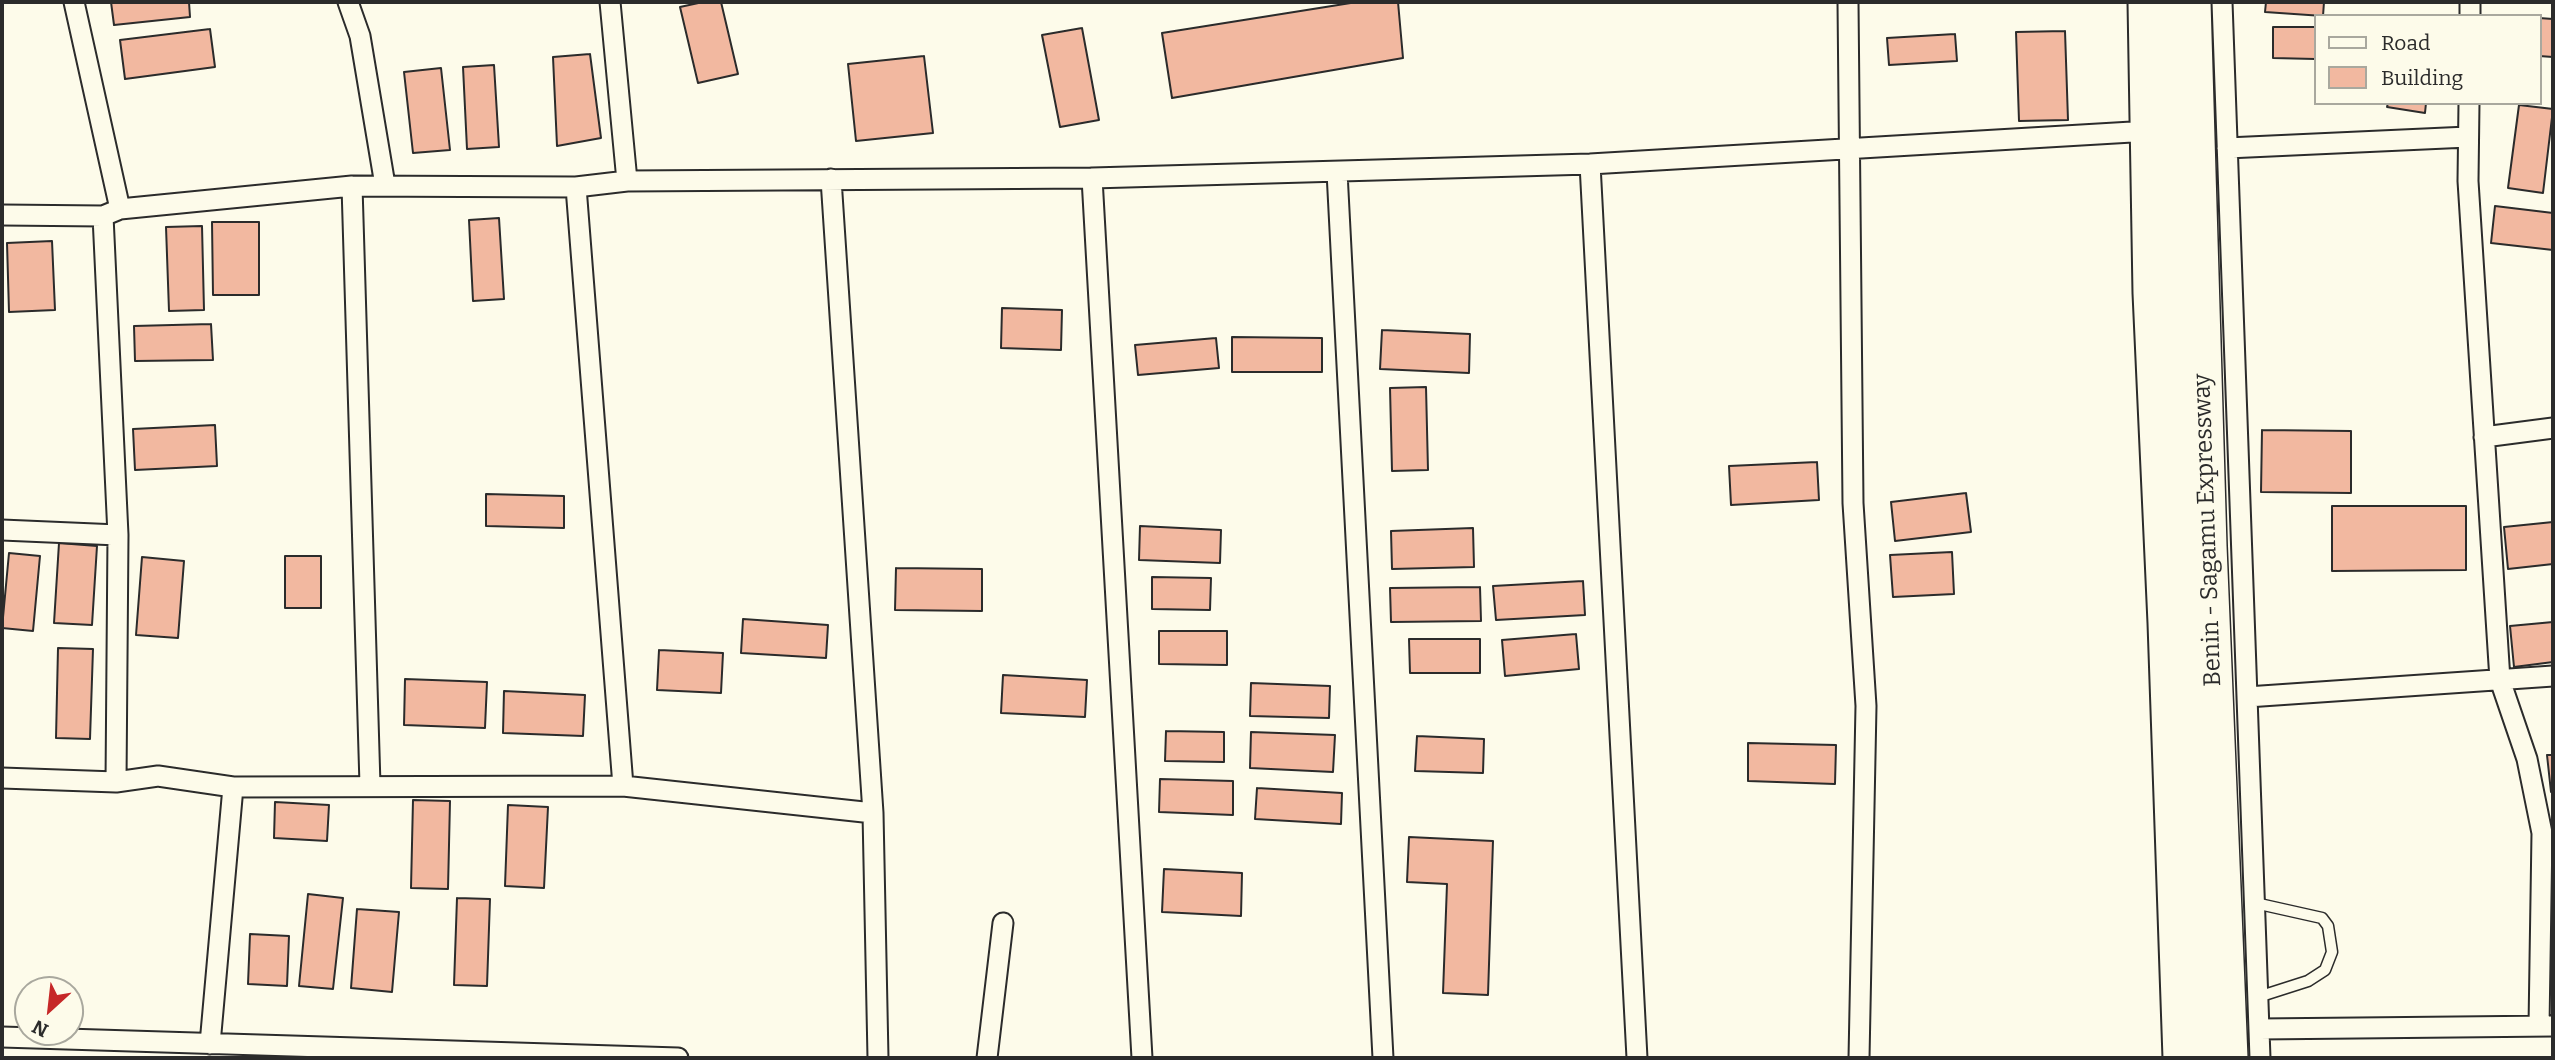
<!DOCTYPE html>
<html>
<head>
<meta charset="utf-8">
<style>
  body { margin:0 }
  #map { position:relative; width:2555px; height:1060px; overflow:hidden; background:#fdfbea; font-family:Bitter,serif }
  canvas { display:block }
  .frame { position:absolute; inset:0; border:4px solid #2b2b2b; pointer-events:none }
  .legend { position:absolute; left:2314px; top:14px; width:228px; height:91px; box-sizing:border-box; background:#fdfbea; border:2px solid #a9a89e; margin:0; padding:9px 12px; list-style:none; font-size:21px; color:#2b2b2b }
  .legend li { display:flex; align-items:center; gap:14px; height:35px }
  .legend b { width:35px; border:2px solid #a9a89e }
  .north { position:absolute; left:14px; top:976px; width:70px; height:70px; box-sizing:border-box; background:#fdfbea; border:2px solid #a9a89e; border-radius:50%; rotate:207deg; font-size:19px; font-weight:700; line-height:28px; text-align:center; color:#2b2b2b }
  .north::after { content:''; display:block; margin:auto; width:24px; height:32px; background:#c62828; clip-path:polygon(50% 0,100% 100%,50% 72%,0 100%) }
</style>
</head>
<body>
<div id="map">
<canvas width="2555" height="1060"></canvas>
<div class="frame"></div>
<ul class="legend">
<li><b style="height:9px;background:#fdfbea"></b>Road</li>
<li><b style="height:19px;background:#f2b8a0"></b>Building</li>
</ul>
<div class="north">N</div>
</div>
<script>
const ctx = document.querySelector('canvas').getContext('2d');
ctx.lineJoin = 'round';
function fill(path, color) {
  ctx.fillStyle = color;
  ctx.fill(path, 'evenodd');
}
function poly(rows) {
  const path = new Path2D();
  for (const r of rows) {
    path.moveTo(r[0], r[1]);
    for (let i = 2; i < r.length; i += 2) path.lineTo(r[i], r[i + 1]);
  }
  return path;
}
function trace(path, color, width, dash) {
  ctx.strokeStyle = color;
  ctx.lineWidth = width;
  ctx.lineCap = dash ? 'butt' : 'round';
  ctx.setLineDash(dash || []);
  ctx.stroke(path);
}
function drawText(font, color, halo, rows, align = 'center') {
  ctx.font = font + ' Bitter,serif';
  ctx.lineWidth = 5;
  ctx.setLineDash([]);
  ctx.textBaseline = 'middle';
  ctx.strokeStyle = halo;
  ctx.fillStyle = color;
  for (const [text, x, y, turn = 0] of rows) {
    ctx.save();
    ctx.translate(x, y);
    ctx.rotate((+turn || 0) * Math.PI / 180);
    ctx.textAlign = isNaN(turn) ? turn : align;
    if (halo) ctx.strokeText(text, 0, 0);
    ctx.fillText(text, 0, 0);
    ctx.restore();
  }
}
const building = poly([
  [111,2,189,2,190,17,114,25,111,2],
  [703,2,721,2,738,74,698,83,680,7,703,2],
  [1357,2,1398,2,1403,58,1172,98,1162,33,1357,2],
  [2266,2,2324,2,2323,16,2265,12,2266,2],
  [2539,18,2553,19,2553,57,2539,56,2539,18],
  [2273,27,2315,27,2315,59,2273,58,2273,27],
  [1082,28,1099,120,1060,127,1042,35,1082,28],
  [210,29,215,67,125,79,120,40,210,29],
  [2065,31,2068,120,2019,121,2016,32,2065,31],
  [1955,34,1957,61,1889,65,1887,38,1955,34],
  [590,54,601,138,557,146,553,57,590,54],
  [924,56,933,133,856,141,848,64,924,56],
  [494,65,499,147,467,149,463,67,494,65],
  [441,68,450,150,413,153,404,72,441,68],
  [2388,103,2426,103,2425,113,2387,107,2388,103],
  [2519,105,2553,109,2543,193,2508,188,2519,105],
  [2495,206,2553,213,2553,250,2491,243,2495,206],
  [499,218,504,299,473,301,469,220,499,218],
  [212,222,259,222,259,295,213,295,212,222],
  [202,226,204,310,169,311,166,227,202,226],
  [52,241,55,310,9,312,7,243,52,241],
  [1002,308,1062,310,1061,350,1001,348,1002,308],
  [211,324,213,360,135,361,134,326,211,324],
  [1382,330,1470,334,1469,373,1380,369,1382,330],
  [1232,337,1322,338,1322,372,1232,372,1232,337],
  [1216,338,1219,368,1138,375,1135,345,1216,338],
  [1426,387,1428,470,1392,471,1390,388,1426,387],
  [215,425,217,466,135,470,133,429,215,425],
  [2262,430,2351,431,2351,493,2261,492,2262,430],
  [1817,462,1819,500,1731,505,1729,466,1817,462],
  [1966,493,1971,532,1895,541,1891,502,1966,493],
  [486,494,564,496,564,528,486,526,486,494],
  [2332,506,2466,506,2466,570,2332,571,2332,506],
  [2553,522,2553,564,2508,569,2504,527,2553,522],
  [1140,526,1221,530,1220,563,1139,560,1140,526],
  [1473,528,1474,567,1392,569,1391,531,1473,528],
  [59,543,97,546,92,625,54,623,59,543],
  [1952,552,1954,594,1893,597,1890,555,1952,552],
  [9,553,40,556,33,631,2,628,9,553],
  [285,556,321,556,321,608,285,608,285,556],
  [142,557,184,561,178,638,136,635,142,557],
  [896,568,982,569,982,611,895,610,896,568],
  [1152,577,1211,578,1210,610,1152,609,1152,577],
  [1583,581,1585,615,1496,620,1493,586,1583,581],
  [1480,587,1481,621,1391,622,1390,588,1480,587],
  [743,619,828,625,826,658,741,653,743,619],
  [2553,622,2553,662,2514,667,2510,626,2553,622],
  [1159,631,1227,631,1227,665,1159,664,1159,631],
  [1576,634,1579,669,1505,676,1502,640,1576,634],
  [1409,639,1480,639,1480,673,1410,673,1409,639],
  [58,648,93,649,90,739,56,738,58,648],
  [659,650,723,653,721,693,657,690,659,650],
  [1003,675,1087,680,1085,717,1001,713,1003,675],
  [405,679,487,682,485,728,404,725,405,679],
  [1251,683,1330,686,1329,718,1250,716,1251,683],
  [504,691,585,695,583,736,503,733,504,691],
  [1166,731,1224,732,1224,762,1165,761,1166,731],
  [1251,732,1335,735,1333,772,1250,768,1251,732],
  [1417,736,1484,739,1483,773,1415,771,1417,736],
  [1748,743,1836,745,1835,784,1748,781,1748,743],
  [2547,755,2553,755,2553,792,2551,792,2547,755],
  [1160,779,1233,781,1233,815,1159,812,1160,779],
  [1257,788,1342,793,1341,824,1255,819,1257,788],
  [413,800,450,801,448,889,411,888,413,800],
  [275,802,329,805,327,841,274,838,275,802],
  [508,805,548,807,544,888,505,886,508,805],
  [1409,837,1493,841,1488,995,1443,993,1447,884,1407,882,1409,837],
  [1164,869,1242,873,1241,916,1162,912,1164,869],
  [308,894,343,898,333,989,299,986,308,894],
  [457,898,490,899,487,986,454,985,457,898],
  [357,909,399,912,392,992,351,988,357,909],
  [250,934,289,936,287,986,248,984,250,934]
]);
const lane = poly([
  [2255,903,2322,918,2328,926,2332,952,2325,970,2308,981,2258,997]
]);
const street = poly([
  [74,2,120,209],
  [348,2,360,36,385,185],
  [610,2,627,181],
  [1848,2,1853,503,1866,706,1859,1058],
  [2138,2,2143,293,2158,623,2173,1058],
  [2222,2,2260,1058],
  [2470,16,2470,2],
  [2469,103,2468,181,2500,680,2527,759,2542,833,2539,1026],
  [2227,148,2468,137],
  [1590,164,1637,1058],
  [1337,172,1383,1058],
  [1092,178,1142,1058],
  [831,179,873,813,878,1058],
  [352,186,370,785],
  [576,187,623,786],
  [2,215,103,216,120,209,352,186,576,187,627,181,1092,178,1590,164,2166,130],
  [103,216,118,535,116,782],
  [2484,437,2553,428],
  [2,530,118,535],
  [2247,697,2553,676],
  [2,778,116,782,158,776,233,787,623,786,873,813],
  [2259,1029,2553,1026],
  [2,1037,678,1058],
  [210,1044,233,787],
  [987,1058,1003,923]
]);
const highway = poly([
  [2164,2,2169,330,2197,1058],
  [2192,2,2208,546,2229,1058]
]);
const streetNames = [
  ["Benin - Sagamu Expressway",2208,530,-92]
];
fill(building, '#f2b8a0');
trace(building, '#2b2b2b', 2);
trace(lane, '#2b2b2b', 13);
trace(street, '#2b2b2b', 23);
trace(highway, '#2b2b2b', 40);
trace(lane, '#fdfbea', 10);
trace(street, '#fdfbea', 19);
trace(highway, '#fdfbea', 37);
drawText('24px', '#2b2b2b', '#fdfbea', streetNames);
</script>
</body>
</html>
